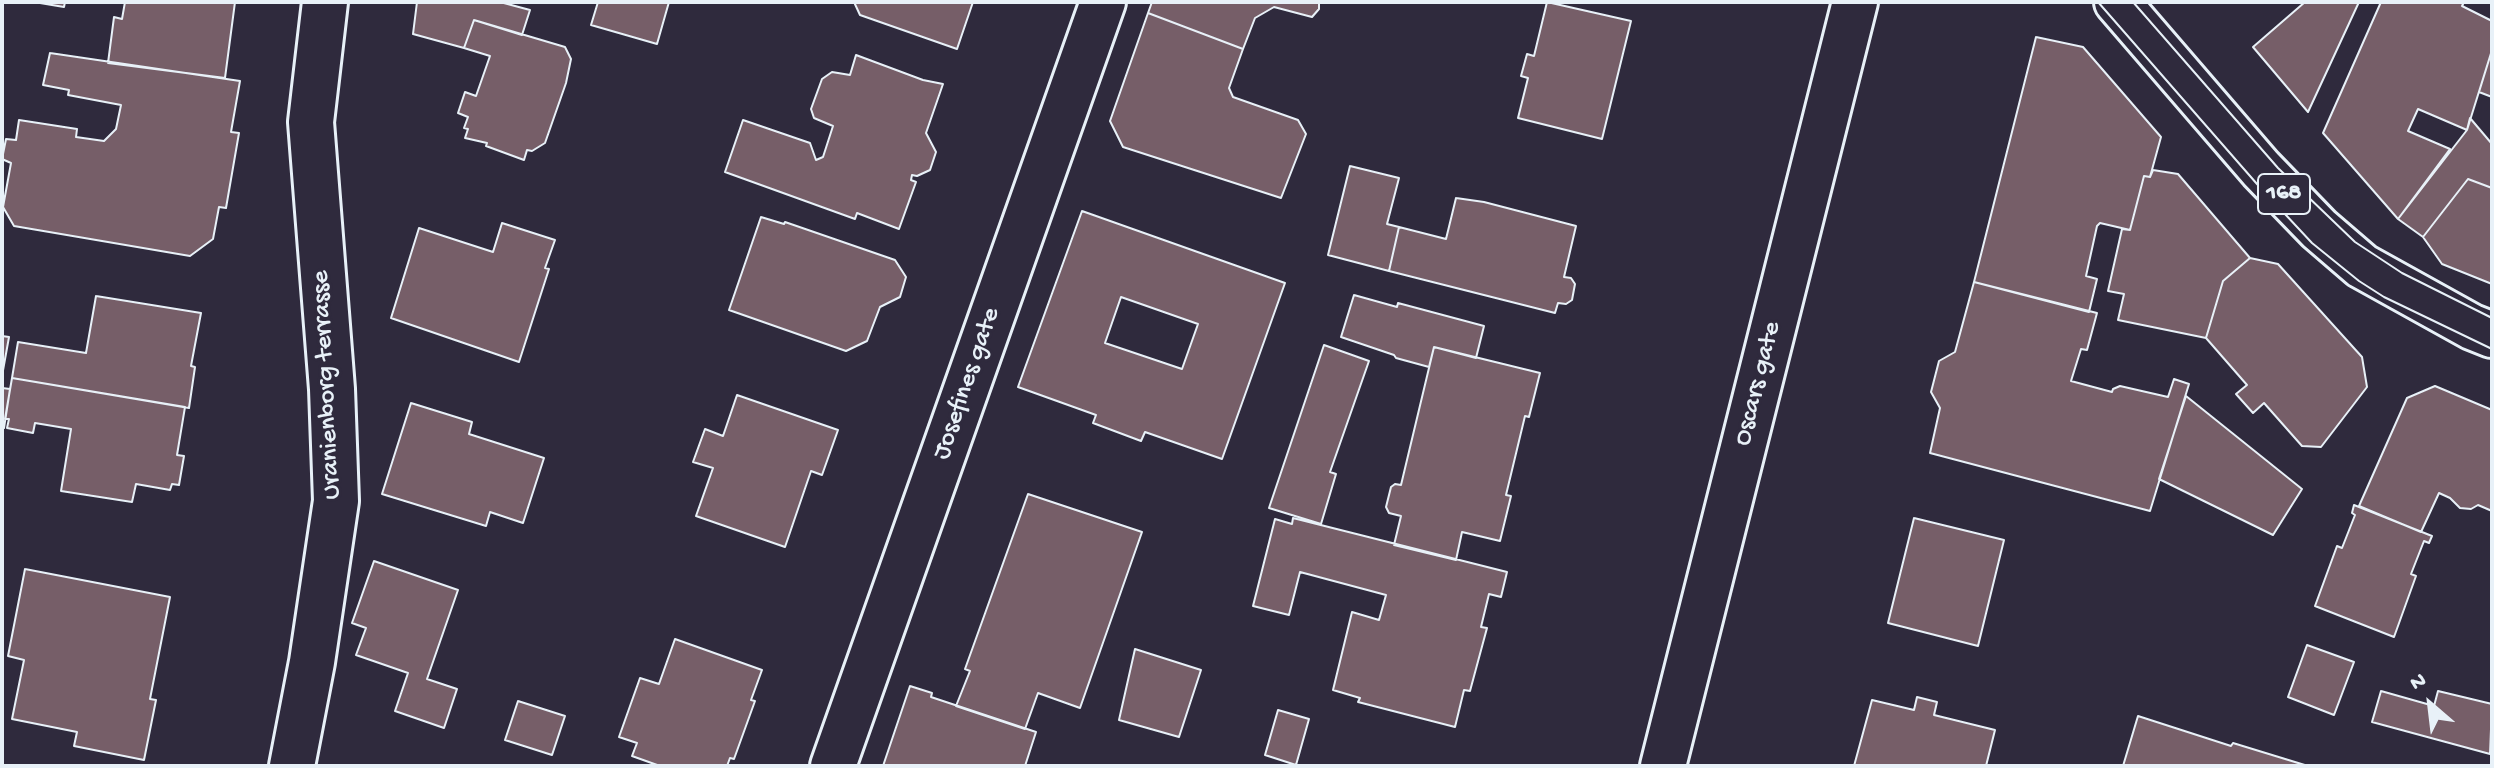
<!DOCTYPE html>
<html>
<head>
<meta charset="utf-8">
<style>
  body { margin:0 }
  #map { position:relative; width:2494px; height:768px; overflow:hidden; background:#2f2a3d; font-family:"Gochi Hand",sans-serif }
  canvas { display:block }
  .frame { position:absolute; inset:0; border:4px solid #e8f1f8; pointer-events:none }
  .north { position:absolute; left:2390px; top:664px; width:80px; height:80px; -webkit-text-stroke:6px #2f2a3d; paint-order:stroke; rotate:332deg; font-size:22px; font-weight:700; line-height:32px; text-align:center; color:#e8f1f8 }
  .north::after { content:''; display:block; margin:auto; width:28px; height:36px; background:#e8f1f8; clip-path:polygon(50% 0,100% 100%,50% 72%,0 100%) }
</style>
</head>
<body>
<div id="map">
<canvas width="2494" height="768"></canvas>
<div class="frame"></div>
<div class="north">N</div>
</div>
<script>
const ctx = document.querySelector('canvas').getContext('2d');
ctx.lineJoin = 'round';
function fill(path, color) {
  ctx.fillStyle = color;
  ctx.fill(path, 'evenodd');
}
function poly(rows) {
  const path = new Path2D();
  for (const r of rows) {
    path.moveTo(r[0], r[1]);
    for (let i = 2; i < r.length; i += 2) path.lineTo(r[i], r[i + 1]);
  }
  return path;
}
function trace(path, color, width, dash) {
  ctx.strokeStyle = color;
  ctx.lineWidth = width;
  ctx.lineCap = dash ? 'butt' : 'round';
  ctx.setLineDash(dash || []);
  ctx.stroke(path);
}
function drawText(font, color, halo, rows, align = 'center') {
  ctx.font = font + ' "Gochi Hand",sans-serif';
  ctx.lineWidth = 6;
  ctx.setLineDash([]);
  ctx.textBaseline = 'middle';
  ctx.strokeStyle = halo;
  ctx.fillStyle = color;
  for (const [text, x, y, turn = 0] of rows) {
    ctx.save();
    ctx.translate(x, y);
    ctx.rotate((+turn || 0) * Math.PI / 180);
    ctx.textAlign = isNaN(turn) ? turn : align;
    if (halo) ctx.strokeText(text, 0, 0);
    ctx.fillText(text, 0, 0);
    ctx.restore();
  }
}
const building = poly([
  [34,2,65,2,64,7,34,2],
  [125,2,235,2,225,78,108,63,114,17,122,19,125,2],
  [417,2,500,2,530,10,522,35,474,20,464,48,413,34,417,2],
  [598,2,669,2,657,44,591,25,598,2],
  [854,2,973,2,957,49,860,15,854,2],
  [1152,2,1319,2,1319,9,1312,17,1274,7,1255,18,1243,49,1148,13,1152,2],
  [1547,2,1631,21,1602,139,1518,118,1528,78,1521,76,1527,54,1534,56,1547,2],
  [2305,2,2359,2,2308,112,2253,47,2305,2],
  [2381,2,2464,2,2462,6,2492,21,2492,50,2467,130,2418,109,2408,131,2450,149,2398,219,2323,133,2381,2],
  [1148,13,1243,49,1229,88,1233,97,1298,120,1306,134,1281,198,1123,147,1110,121,1148,13],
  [474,20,565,47,571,59,566,83,545,143,532,151,527,150,524,160,486,146,487,143,465,138,468,129,464,128,468,117,458,113,465,92,476,96,490,56,464,48,474,20],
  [2036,37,2083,47,2161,137,2150,177,2144,176,2130,230,2100,223,2097,226,2086,276,2097,279,2089,312,1974,282,2036,37],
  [2492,50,2492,97,2479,92,2492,50],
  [50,53,240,81,231,132,239,133,226,208,219,207,213,239,190,256,14,226,3,207,11,163,2,159,6,139,16,140,19,120,77,129,76,137,104,141,116,129,121,105,68,95,69,90,43,85,50,53],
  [856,55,923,80,943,84,926,133,936,152,930,170,917,176,912,175,911,180,916,182,899,229,857,213,855,219,725,172,743,120,810,143,816,160,823,157,833,126,814,118,811,109,822,79,832,72,850,75,856,55],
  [2470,118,2492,144,2492,188,2468,179,2423,237,2398,219,2467,130,2470,118],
  [1350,166,1399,178,1387,224,1399,227,1389,271,1328,255,1350,166],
  [2153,170,2178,174,2250,258,2223,281,2206,338,2118,320,2124,294,2108,291,2122,229,2130,230,2144,176,2150,177,2153,170],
  [2468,179,2492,188,2492,284,2442,264,2423,237,2468,179],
  [1456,198,1484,202,1576,226,1564,277,1571,278,1575,284,1572,300,1566,304,1558,303,1555,313,1389,271,1399,227,1446,239,1456,198],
  [1082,211,1285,283,1222,459,1145,432,1141,441,1093,423,1096,415,1018,387,1082,211],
  [1121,297,1198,324,1182,369,1105,343,1121,297],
  [761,217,784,224,785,222,895,260,906,277,900,297,880,307,867,341,846,351,729,310,761,217],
  [502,223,555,240,545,268,549,269,519,362,391,318,419,228,493,252,502,223],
  [2250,258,2278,264,2362,357,2367,387,2321,447,2302,446,2264,403,2253,413,2236,394,2247,385,2206,338,2223,281,2250,258],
  [1974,282,2097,313,2087,350,2081,349,2071,381,2112,392,2113,389,2120,386,2168,397,2174,379,2189,384,2150,511,1930,453,1940,408,1931,392,1939,361,1955,352,1974,282],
  [1354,295,1397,307,1398,303,1484,326,1476,358,1434,347,1429,367,1396,358,1394,355,1341,337,1354,295],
  [96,296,201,313,191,366,195,367,189,408,12,378,18,342,86,353,96,296],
  [2,336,9,337,2,376,2,336],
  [1324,345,1369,361,1330,472,1336,474,1321,524,1269,508,1324,345],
  [1434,347,1540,373,1529,417,1525,416,1506,495,1511,496,1500,541,1462,532,1456,560,1394,545,1401,516,1389,513,1386,507,1391,487,1395,484,1401,485,1434,347],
  [12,378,185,407,177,455,184,456,179,485,172,484,170,490,136,484,132,502,61,491,71,429,35,423,33,433,7,428,9,419,5,419,12,378],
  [2435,386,2492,410,2492,511,2478,505,2471,509,2460,508,2450,498,2439,493,2421,532,2359,506,2407,398,2435,386],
  [2,388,10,389,4,428,2,428,2,388],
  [737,395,838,430,822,475,811,471,785,547,696,516,713,468,693,462,705,429,723,436,737,395],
  [2186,396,2302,489,2273,535,2159,479,2186,396],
  [411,403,472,422,469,434,544,458,523,523,490,512,486,526,382,494,411,403],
  [1028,494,1142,532,1080,708,1038,693,1025,729,956,706,970,671,965,669,1028,494],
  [2354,505,2432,536,2429,543,2424,541,2411,574,2416,576,2394,637,2315,606,2337,546,2342,548,2355,515,2352,513,2354,505],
  [1293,518,1507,572,1501,597,1489,594,1481,627,1487,628,1470,691,1464,690,1455,727,1358,702,1360,698,1333,690,1352,612,1379,620,1386,595,1300,572,1289,615,1253,606,1275,519,1292,524,1293,518],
  [1914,518,2004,540,1978,646,1888,623,1914,518],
  [374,561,458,590,427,679,457,689,444,728,395,711,408,673,356,655,366,628,352,623,374,561],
  [25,569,170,597,150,699,156,700,144,760,74,746,77,732,12,719,24,660,8,656,25,569],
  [675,639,762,670,751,700,755,701,734,759,730,758,727,766,660,766,632,756,637,743,619,737,640,678,659,684,675,639],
  [2307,645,2354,662,2334,715,2288,697,2307,645],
  [1135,649,1201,670,1179,737,1119,720,1135,649],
  [910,686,932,693,931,697,1036,732,1025,766,883,766,910,686],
  [2381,691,2434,706,2438,691,2492,704,2490,754,2372,722,2381,691],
  [1917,697,1937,702,1934,715,1995,730,1986,766,1854,766,1872,700,1914,710,1917,697],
  [518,701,565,716,552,755,505,740,518,701],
  [1278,710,1309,719,1296,765,1265,755,1278,710],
  [2138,716,2231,746,2233,743,2308,766,2123,766,2138,716]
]);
const street = poly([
  [292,766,312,662,336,501,332,389,311,122,325,2],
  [1663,766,1855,2]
]);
const secondary = poly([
  [833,766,1103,2]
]);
const primary = poly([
  [2117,2,2261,169,2319,229,2362,266,2472,327,2492,335]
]);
const tram = poly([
  [2098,2,2257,184,2312,243,2359,281,2384,297,2492,349],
  [2133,2,2278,168,2355,242,2402,273,2492,318]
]);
const shields = [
  [2284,194,52]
];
const shieldNames = [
  ["168",2284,194]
];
const streetNames = [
  ["Josefines gate",968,384,-71],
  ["Oscars gate",1759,384,-76],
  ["Uranienborg terrasse",328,385,-93]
];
fill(building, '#765e68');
trace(building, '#e8f1f8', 2);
trace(street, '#e8f1f8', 50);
trace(secondary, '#e8f1f8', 50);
trace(primary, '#e8f1f8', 50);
trace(street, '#2f2a3d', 44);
trace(secondary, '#2f2a3d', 44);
trace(primary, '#2f2a3d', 44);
trace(tram, '#e8f1f8', 2);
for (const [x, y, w] of shields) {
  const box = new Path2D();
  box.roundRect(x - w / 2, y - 20, w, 40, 6);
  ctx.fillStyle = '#2f2a3d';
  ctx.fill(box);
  trace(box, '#e8f1f8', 2);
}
drawText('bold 24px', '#e8f1f8', null, shieldNames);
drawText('26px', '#e8f1f8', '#2f2a3d', streetNames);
</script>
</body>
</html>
